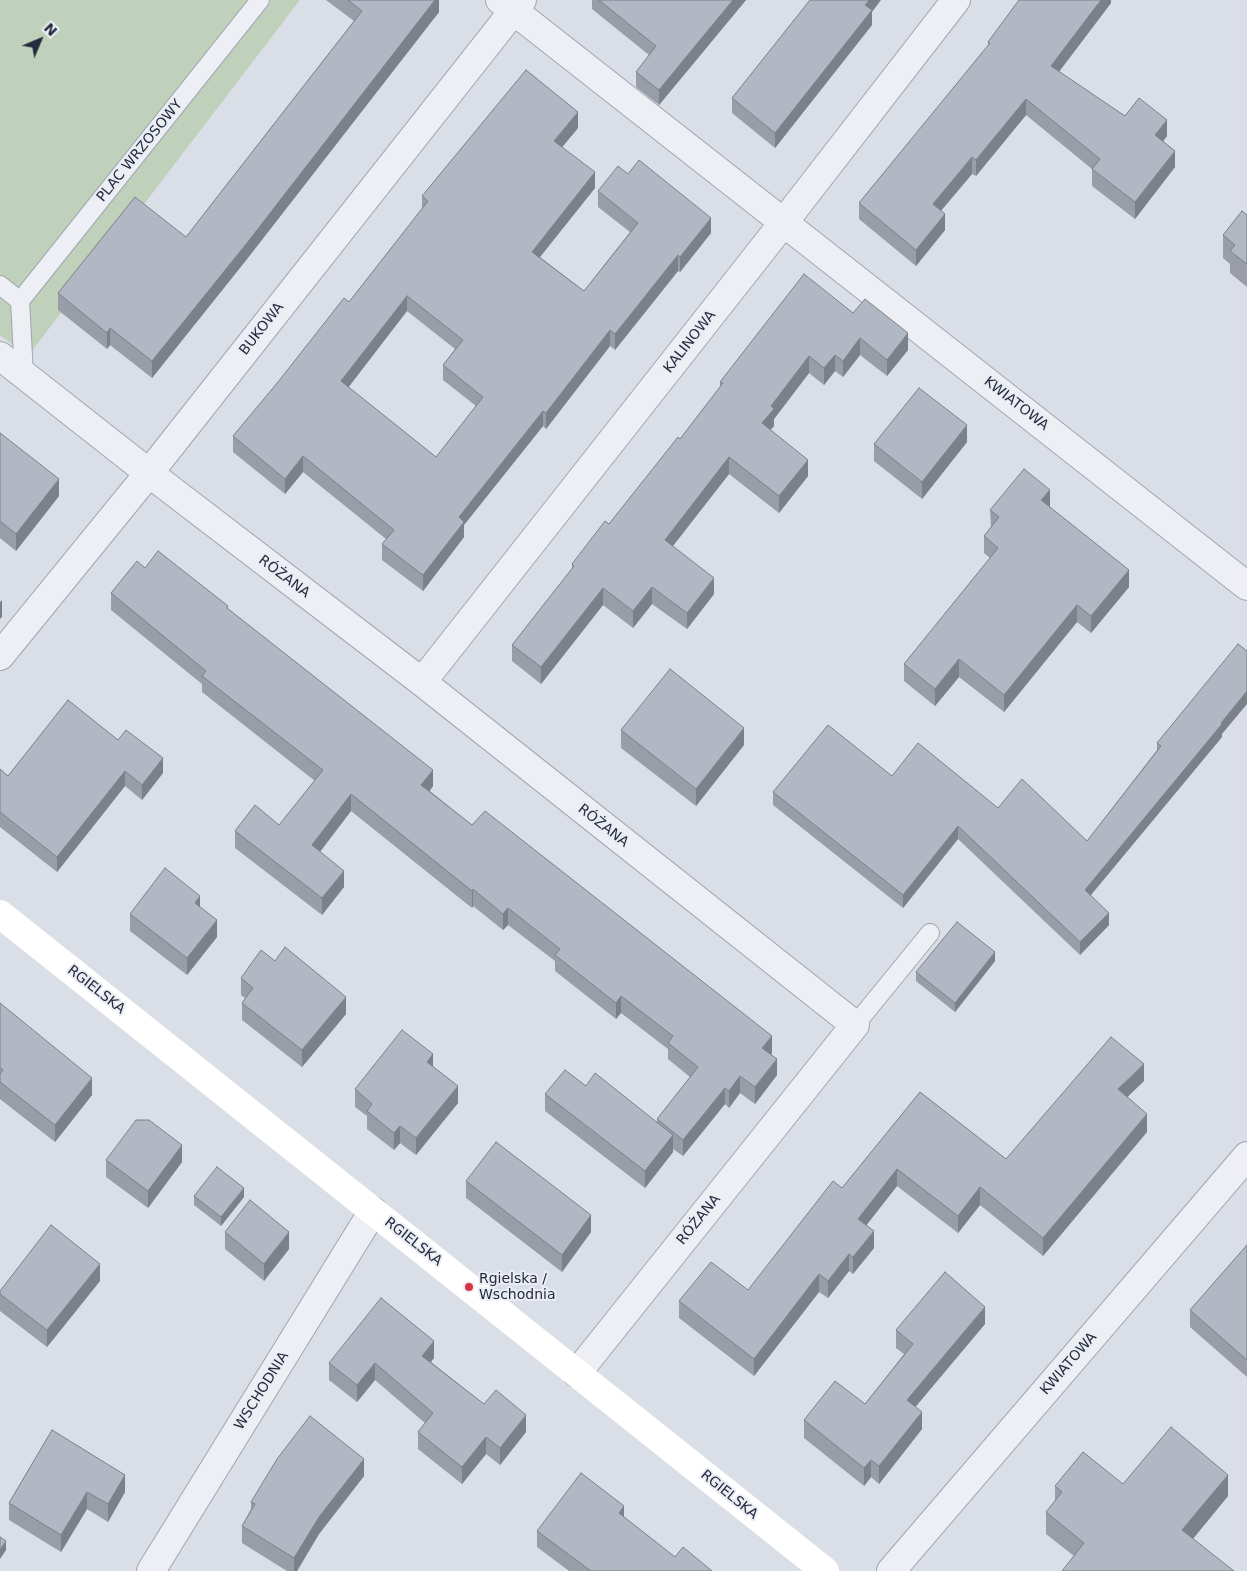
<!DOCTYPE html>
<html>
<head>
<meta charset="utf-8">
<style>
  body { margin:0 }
  #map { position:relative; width:1247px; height:1571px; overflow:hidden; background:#dadee6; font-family:"DejaVu Sans",sans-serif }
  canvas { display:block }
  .north { position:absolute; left:15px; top:15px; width:50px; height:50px; -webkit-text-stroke:4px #eaedf4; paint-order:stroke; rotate:45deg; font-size:14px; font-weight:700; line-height:20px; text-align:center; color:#242b3d }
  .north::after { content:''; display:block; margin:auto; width:18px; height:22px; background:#242b3d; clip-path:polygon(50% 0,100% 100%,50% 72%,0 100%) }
</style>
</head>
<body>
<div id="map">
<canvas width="1247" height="1571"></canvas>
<div class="north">N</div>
</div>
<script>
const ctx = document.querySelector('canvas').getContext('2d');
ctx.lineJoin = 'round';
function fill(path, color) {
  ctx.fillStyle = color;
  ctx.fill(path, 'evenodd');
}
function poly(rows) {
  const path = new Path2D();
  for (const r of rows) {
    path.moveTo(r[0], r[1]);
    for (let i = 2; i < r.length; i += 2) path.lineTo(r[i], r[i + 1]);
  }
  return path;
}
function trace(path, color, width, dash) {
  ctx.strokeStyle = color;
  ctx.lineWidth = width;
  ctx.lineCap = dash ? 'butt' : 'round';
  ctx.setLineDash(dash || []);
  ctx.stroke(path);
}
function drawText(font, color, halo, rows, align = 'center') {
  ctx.font = font + ' "DejaVu Sans",sans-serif';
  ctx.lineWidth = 4;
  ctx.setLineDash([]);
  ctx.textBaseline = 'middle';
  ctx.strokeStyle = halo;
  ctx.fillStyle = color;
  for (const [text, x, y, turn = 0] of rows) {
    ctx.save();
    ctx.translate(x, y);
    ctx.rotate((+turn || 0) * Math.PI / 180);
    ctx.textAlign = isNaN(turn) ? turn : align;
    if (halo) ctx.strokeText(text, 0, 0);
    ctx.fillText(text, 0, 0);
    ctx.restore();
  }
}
const green = poly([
  [0,0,300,0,28,356,0,335]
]);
const lane = poly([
  [0,285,20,301],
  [24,374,20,301,260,0],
  [855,1025,930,933]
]);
const street = poly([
  [500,0,1247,586],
  [0,356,149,473,422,682,855,1025,577,1373],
  [0,656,149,473,522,0],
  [422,682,784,222,956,0],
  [151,1571,373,1211],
  [891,1571,1247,1156]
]);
const secondary = poly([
  [0,914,825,1571]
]);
const wall = poly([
  [326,0,439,0,439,12,247,259,152,378,110,345,107,349,58,310,58,293,186,237,354,21],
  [592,0,746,0,659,105,636,87,636,72,649,55,592,9],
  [1111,0,1111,3,1059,72,1125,116,1167,136,1163,141,1175,167,1135,219,1092,186,1092,169,1026,115,976,176,972,174,941,211,945,230,916,266,859,219,859,203,988,46,988,42],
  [872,12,872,25,775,148,732,113,732,98],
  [578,128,562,147,595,188,540,257,584,291,630,232,598,207,598,191,628,174,711,233,680,272,678,271,615,350,610,346,546,429,543,426,464,525,464,537,423,591,382,560,382,544,386,539,303,472,285,494,233,452,233,436,349,302,422,209,422,196],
  [407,311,455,349,443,365,443,380,476,406,436,457,348,387],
  [1247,215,1247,287,1230,273,1230,264,1223,258,1223,235],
  [853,313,908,350,887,376,860,355,843,377,835,371,824,385,809,373,774,419,774,426,770,430,808,476,779,513,729,474,673,546,714,594,687,629,652,604,633,628,603,605,541,684,512,661,512,645,572,569,572,564,609,524,680,439,720,387,720,382],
  [0,433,59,496,16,551,0,538],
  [967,442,922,499,874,461,874,444],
  [1050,507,1129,587,1091,633,1077,622,1004,712,959,677,935,706,904,681,904,664,990,558,984,553,984,536,991,527,990,510],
  [145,568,228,609,433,786,430,791,472,825,772,1053,771,1055,777,1075,755,1104,740,1093,729,1108,725,1104,683,1156,673,1149,673,1152,645,1188,545,1111,545,1094,586,1086,657,1122,657,1119,690,1077,668,1059,668,1049,621,1013,616,1019,555,971,555,961,508,925,503,930,473,906,472,908,351,811,320,852,344,887,322,915,235,848,235,831,279,825,315,781,202,692,202,684,111,610,111,593],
  [621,730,744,745,696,806,621,748],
  [1222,734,1222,737,1091,895,1109,925,1080,955,958,839,903,908,773,805,773,792,892,776,998,808,1087,841,1157,750,1157,743],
  [118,740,163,773,142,800,125,786,57,872,0,827,0,769,8,776],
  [130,914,217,937,187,975,130,931],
  [275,961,346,1014,302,1067,242,1020,242,1003,245,998,241,995,241,978],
  [995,961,955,1012,916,981,916,972],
  [0,1003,92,1095,55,1142,0,1099],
  [433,1066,458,1103,416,1155,400,1143,394,1150,367,1129,367,1116,355,1107,355,1089],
  [1144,1081,1127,1097,1147,1132,1043,1256,980,1205,958,1233,897,1186,866,1225,874,1248,853,1274,849,1271,828,1298,819,1292,754,1376,679,1318,679,1301,748,1290,842,1188,920,1092,1006,1159],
  [106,1160,182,1162,148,1208,106,1177],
  [466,1181,591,1232,562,1272,466,1198],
  [194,1196,244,1197,221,1226,194,1205],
  [225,1232,289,1249,264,1281,225,1249],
  [1247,1245,1247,1377,1190,1327,1190,1310],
  [100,1281,47,1347,0,1311,0,1291],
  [985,1324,915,1407,922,1429,879,1484,871,1477,864,1486,804,1438,804,1420,865,1404,904,1354,896,1348,896,1330],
  [434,1358,431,1362,484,1404,526,1432,500,1465,486,1454,462,1484,418,1449,418,1432,425,1423,375,1380,357,1402,329,1380,329,1363],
  [52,1430,125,1492,108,1522,87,1509,61,1552,9,1520,9,1503],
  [364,1476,319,1534,297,1571,287,1571,242,1543,242,1526,251,1509,251,1502],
  [1123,1484,1228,1496,1193,1539,1074,1556,1046,1534,1046,1512,1055,1501,1055,1486],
  [624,1517,675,1557,712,1571,569,1571,537,1547,537,1531]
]);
const shadedWall = poly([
  [435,0,439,0,439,12,247,259,152,378,152,361],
  [733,0,746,0,659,105,659,90],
  [869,0,881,0,872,12,872,25,775,148,775,133],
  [1101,0,1111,0,1111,3,1051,82,1051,66],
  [1026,99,1026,115,976,176,976,160],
  [578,112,578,128,554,157,554,141],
  [1167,120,1167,136,1155,152,1155,135],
  [1175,151,1175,167,1135,219,1135,202],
  [972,157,972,174,933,220,933,204],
  [595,172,595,188,532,267,532,252],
  [945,214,945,230,916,266,916,250],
  [711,218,711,233,680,272,680,257],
  [678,255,678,271,615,350,615,334],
  [407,296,407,311,341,397,341,381],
  [110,328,110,345,107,349,107,333],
  [610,330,610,346,546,429,546,413],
  [908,333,908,350,887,376,887,360],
  [860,338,860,355,843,377,843,361],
  [835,355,835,371,824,385,824,368],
  [809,356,809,373,774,419,774,426,762,440,762,423,771,406],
  [543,411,543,426,464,525,464,537,423,591,423,575,459,517],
  [967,425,967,442,922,499,922,482],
  [303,456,303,472,285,494,285,479],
  [729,457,729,474,665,556,665,540],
  [808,460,808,476,779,513,779,496],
  [59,479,59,496,16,551,16,534],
  [1050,490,1050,507,1041,500],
  [1129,570,1129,587,1091,633,1091,616],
  [714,578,714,594,687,629,687,613],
  [652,587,652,604,633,628,633,611],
  [603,588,603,605,541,684,541,667],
  [2,600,2,617,0,619,0,602],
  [1077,605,1077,622,1004,712,1004,695],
  [959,659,959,677,935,706,935,689],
  [1247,691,1247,704,1222,734,1222,737,1085,902,1085,890],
  [744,728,744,745,696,806,696,789],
  [163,758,163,773,142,800,142,785],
  [433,770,433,786,421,801,421,785],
  [125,771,125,786,57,872,57,857],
  [351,794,351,811,312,862,312,845],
  [958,826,958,839,903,908,903,895],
  [344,871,344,887,322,915,322,898],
  [473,889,473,906,472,908,472,891],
  [200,896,200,913,195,903],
  [508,908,508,925,503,930,503,914],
  [1109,913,1109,925,1080,955,1080,942],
  [217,920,217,937,187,975,187,958],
  [995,952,995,961,955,1012,955,1003],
  [621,996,621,1013,616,1019,616,1003],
  [346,997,346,1014,302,1067,302,1050],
  [772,1036,772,1053,762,1065,762,1048],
  [433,1054,433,1071,427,1062],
  [777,1059,777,1075,755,1104,755,1087],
  [1144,1064,1144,1081,1118,1106,1118,1089],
  [740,1076,740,1093,729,1108,729,1091],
  [92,1078,92,1095,55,1142,55,1125],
  [458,1086,458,1103,416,1155,416,1138],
  [725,1088,725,1104,683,1156,683,1140],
  [1147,1114,1147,1132,1043,1256,1043,1238],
  [400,1126,400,1143,394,1150,394,1133],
  [673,1135,673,1152,645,1188,645,1171],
  [182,1145,182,1162,148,1208,148,1191],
  [897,1169,897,1186,858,1236,858,1219],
  [980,1187,980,1205,958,1233,958,1216],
  [244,1188,244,1197,221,1226,221,1217],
  [591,1215,591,1232,562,1272,562,1255],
  [874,1231,874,1248,853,1274,853,1257],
  [289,1232,289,1249,264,1281,264,1264],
  [849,1254,849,1271,828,1298,828,1281],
  [100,1264,100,1281,47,1347,47,1330],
  [819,1274,819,1292,754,1376,754,1359],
  [985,1307,985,1324,907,1417,907,1400],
  [434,1341,434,1358,422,1373,422,1356],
  [375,1363,375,1380,357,1402,357,1385],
  [922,1412,922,1429,879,1484,879,1466],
  [526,1415,526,1432,500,1465,500,1448],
  [486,1437,486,1454,462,1484,462,1467],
  [364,1459,364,1476,319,1534,297,1571,294,1571,294,1558,319,1517],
  [871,1460,871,1477,864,1486,864,1468],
  [125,1475,125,1492,108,1522,108,1504],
  [1228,1475,1228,1496,1182,1552,1182,1530],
  [87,1492,87,1509,61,1552,61,1535],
  [624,1506,624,1522,619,1513],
  [6,1541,6,1550,0,1559,0,1550]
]);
const building = poly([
  [348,0,435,0,247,243,152,361,110,328,107,333,58,293,135,197,186,237,362,11,348,0],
  [599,0,733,0,659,90,636,72,656,46,599,0],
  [810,0,869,0,865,5,872,10,775,133,732,98,810,0],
  [1019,0,1101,0,1051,66,1125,116,1139,98,1167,120,1155,135,1175,151,1135,202,1092,169,1100,159,1026,99,976,160,972,157,933,204,945,214,916,250,859,203,990,43,988,42,1019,0],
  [526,70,578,112,554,141,595,172,532,252,584,291,638,223,598,191,618,166,628,174,639,160,711,218,680,257,678,255,615,334,610,330,546,413,543,411,459,517,464,522,423,575,382,544,394,530,303,456,285,479,233,436,278,382,344,298,349,302,428,201,422,196,526,70],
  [407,296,463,340,443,365,483,397,436,457,341,381,407,296],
  [1242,211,1247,215,1247,264,1230,251,1235,245,1223,235,1242,211],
  [804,274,853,313,865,299,908,333,887,360,860,338,843,361,835,355,824,368,809,356,771,406,774,409,762,423,808,460,779,496,729,457,665,540,714,578,687,613,652,587,633,611,603,588,541,667,512,645,574,566,572,564,605,521,609,524,678,437,680,439,723,383,720,382,804,274],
  [919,388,967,425,922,482,874,444,919,388],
  [0,433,59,479,16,534,0,521,0,433],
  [1024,469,1050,490,1041,500,1129,570,1091,616,1077,605,1004,695,959,659,935,689,904,664,998,548,984,536,999,517,990,510,1024,469],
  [158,551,228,606,227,608,433,770,421,785,472,825,485,811,772,1036,762,1048,777,1059,755,1087,740,1076,729,1091,725,1088,683,1140,657,1119,698,1067,668,1043,673,1036,621,996,616,1003,555,955,560,949,508,908,503,914,473,889,472,891,351,794,312,845,344,871,322,898,235,831,255,805,279,825,323,770,202,676,206,671,111,593,137,561,145,568,158,551],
  [1238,644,1247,651,1247,691,1221,723,1222,724,1085,890,1109,913,1080,942,958,826,903,895,773,792,828,725,892,776,918,743,998,808,1022,779,1087,841,1161,746,1157,743,1238,644],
  [670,669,744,728,696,789,621,730,670,669],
  [68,700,118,740,126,730,163,758,142,785,125,771,57,857,0,812,0,769,8,776,68,700],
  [165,868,200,896,195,903,217,920,187,958,130,914,165,868],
  [957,922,995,952,955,1003,916,972,957,922],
  [285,947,346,997,302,1050,242,1003,253,988,241,978,261,950,275,961,285,947],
  [0,1003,92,1078,55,1125,0,1082,0,1074,3,1070,0,1067,0,1003],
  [402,1030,433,1054,427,1062,458,1086,416,1138,400,1126,394,1133,367,1111,372,1104,355,1089,402,1030],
  [1111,1037,1144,1064,1118,1089,1147,1114,1043,1238,980,1187,958,1216,897,1169,858,1219,874,1231,853,1257,849,1254,828,1281,819,1274,754,1359,679,1301,711,1262,748,1290,833,1181,842,1188,920,1092,1006,1159,1111,1037],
  [565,1070,586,1086,595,1073,673,1135,645,1171,545,1094,565,1070],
  [136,1120,149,1120,182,1145,148,1191,106,1160,136,1120],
  [496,1142,591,1215,562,1255,466,1181,496,1142],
  [217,1167,244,1188,221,1217,194,1196,217,1167],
  [250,1200,289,1232,264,1264,225,1232,250,1200],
  [51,1225,100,1264,47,1330,0,1294,0,1291,51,1225],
  [1247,1245,1247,1360,1190,1310,1247,1245],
  [945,1272,985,1307,907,1400,922,1412,879,1466,871,1460,864,1468,804,1420,835,1381,865,1404,913,1344,896,1330,945,1272],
  [381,1298,434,1341,422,1356,484,1404,496,1390,526,1415,500,1448,486,1437,462,1467,418,1432,433,1413,375,1363,357,1385,329,1363,381,1298],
  [310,1416,364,1459,319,1517,294,1558,242,1526,255,1504,251,1502,277,1459,310,1416],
  [1171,1427,1228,1475,1182,1530,1234,1571,1062,1571,1084,1543,1046,1512,1062,1492,1055,1486,1083,1452,1123,1484,1171,1427],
  [52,1430,125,1475,108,1504,87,1492,61,1535,9,1503,52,1430],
  [581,1473,624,1506,619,1513,675,1557,683,1547,712,1571,591,1571,537,1531,581,1473],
  [0,1537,6,1541,0,1550,0,1537]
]);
const markers = [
  [469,1287,5,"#d73441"]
];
const streetNames = [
  ["PLAC WRZOSOWY",140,151,-51],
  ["BUKOWA",262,329,-52],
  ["KALINOWA",690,342,-52],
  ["KWIATOWA",1016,404,38],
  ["RÓŻANA",284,577,37],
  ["RÓŻANA",603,826,38],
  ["RGIELSKA",96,990,38],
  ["RÓŻANA",699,1220,-51],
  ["RGIELSKA",413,1242,38],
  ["KWIATOWA",1069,1364,-49],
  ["WSCHODNIA",262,1391,-58],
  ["RGIELSKA",729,1495,39]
];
const poiNames = [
  ["Rgielska /",479,1279],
  ["Wschodnia",479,1295]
];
fill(green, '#bfd1bb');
trace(lane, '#a0a5b0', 20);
trace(street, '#a0a5b0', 30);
trace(lane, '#edeff5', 18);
trace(street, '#edeff5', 28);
trace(secondary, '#fff', 28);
fill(wall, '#989da8');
fill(shadedWall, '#7c8088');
fill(building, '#b1b7c3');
trace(building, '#7c8088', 1);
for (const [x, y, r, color] of markers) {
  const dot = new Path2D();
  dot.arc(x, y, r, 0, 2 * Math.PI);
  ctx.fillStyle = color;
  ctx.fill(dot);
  trace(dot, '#eaedf4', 2);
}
drawText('14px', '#242b3d', '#eaedf4', streetNames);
drawText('14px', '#242b3d', '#eaedf4', poiNames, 'left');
</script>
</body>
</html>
